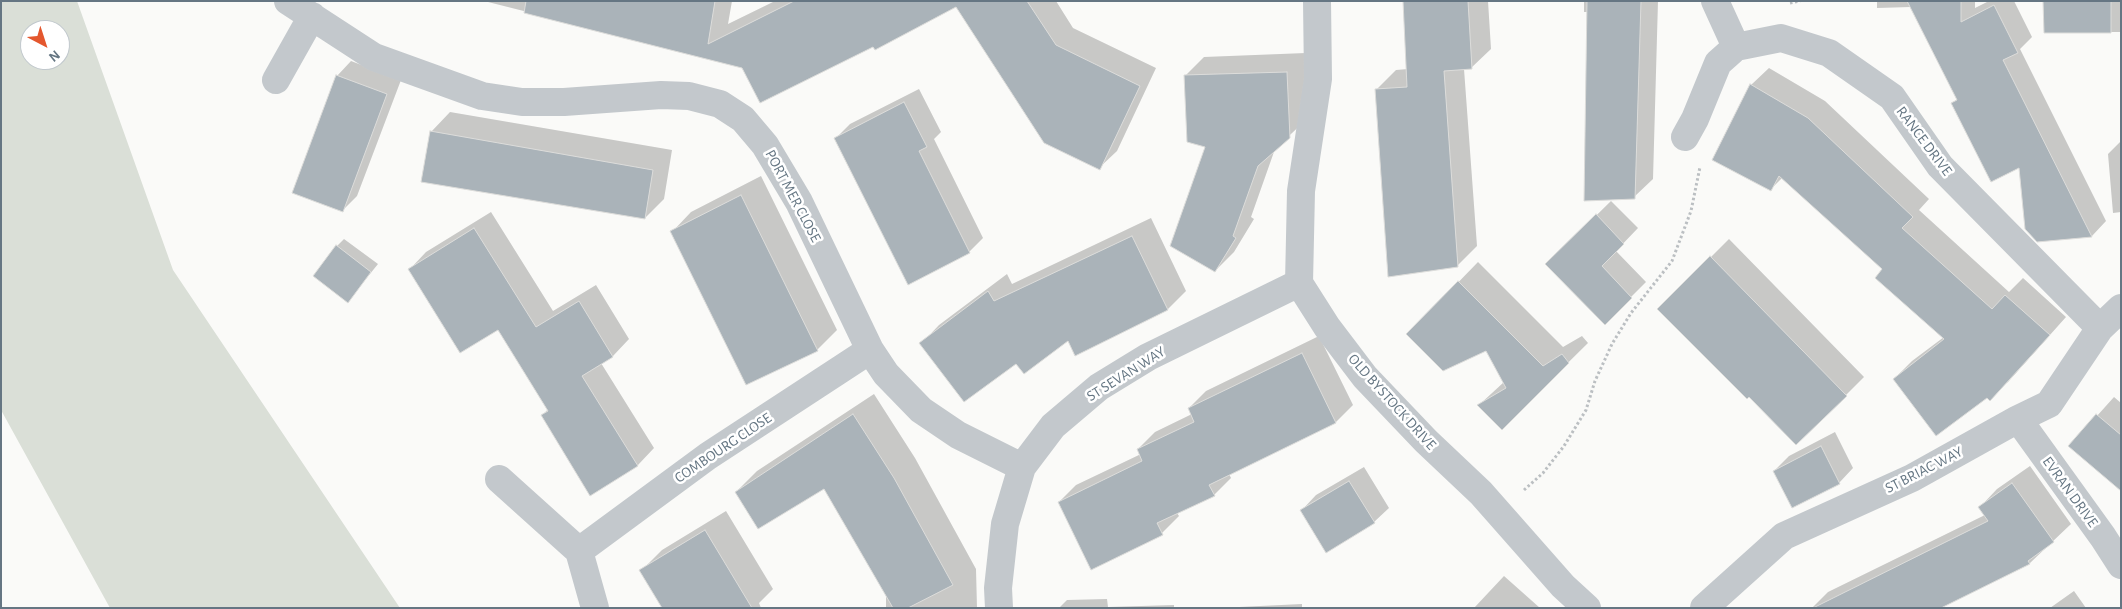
<!DOCTYPE html>
<html>
<head>
<meta charset="utf-8">
<style>
  body { margin:0 }
  #map { position:relative; width:2122px; height:609px; overflow:hidden; background:#fafaf8; font-family:"Alegreya Sans",sans-serif }
  canvas { display:block }
  .frame { position:absolute; inset:0; border:2px solid #657683; pointer-events:none }
  .north { position:absolute; left:20px; top:20px; width:50px; height:50px; box-sizing:border-box; background:#fff; border:1px solid #c1c8cd; border-radius:50%; rotate:140deg; font-size:14px; font-weight:700; line-height:20px; text-align:center; color:#657683 }
  .north::after { content:''; display:block; margin:auto; width:18px; height:22px; background:#e4572e; clip-path:polygon(50% 0,100% 100%,50% 72%,0 100%) }
</style>
</head>
<body>
<div id="map">
<canvas width="2122" height="609"></canvas>
<div class="frame"></div>
<div class="north">N</div>
</div>
<script>
const ctx = document.querySelector('canvas').getContext('2d');
ctx.lineJoin = 'round';
function fill(path, color) {
  ctx.fillStyle = color;
  ctx.fill(path, 'evenodd');
}
function poly(rows) {
  const path = new Path2D();
  for (const r of rows) {
    path.moveTo(r[0], r[1]);
    for (let i = 2; i < r.length; i += 2) path.lineTo(r[i], r[i + 1]);
  }
  return path;
}
function trace(path, color, width, dash) {
  ctx.strokeStyle = color;
  ctx.lineWidth = width;
  ctx.lineCap = dash ? 'butt' : 'round';
  ctx.setLineDash(dash || []);
  ctx.stroke(path);
}
function drawText(font, color, halo, rows, align = 'center') {
  ctx.font = font + ' "Alegreya Sans",sans-serif';
  ctx.lineWidth = 5;
  ctx.setLineDash([]);
  ctx.textBaseline = 'middle';
  ctx.strokeStyle = halo;
  ctx.fillStyle = color;
  for (const [text, x, y, turn = 0] of rows) {
    ctx.save();
    ctx.translate(x, y);
    ctx.rotate((+turn || 0) * Math.PI / 180);
    ctx.textAlign = isNaN(turn) ? turn : align;
    if (halo) ctx.strokeText(text, 0, 0);
    ctx.fillText(text, 0, 0);
    ctx.restore();
  }
}
const green = poly([
  [1,1,77,1,173,270,400,608,110,608,1,410],
  [30,30,60,30,60,60,30,60]
]);
const shadow = poly([
  [484,1,732,1,728,24,775,1,931,1,873,45,742,66],
  [953,1,1056,1,1073,28,1156,68,1117,151,1099,168],
  [1404,1,1488,1,1491,49,1471,68,1464,69,1477,246,1457,266,1377,89,1396,70,1408,69],
  [1584,1,1658,1,1653,179,1634,197,1588,12,1584,12],
  [1877,1,1975,1,1975,8,1989,1,2014,1,2032,37,2020,49,2106,221,2092,236,2037,241,2020,166,1953,103,1957,99,1911,7,1877,8],
  [2044,1,2121,1,2121,32,2045,32],
  [1306,53,1308,118,1275,149,1251,217,1254,219,1234,252,1215,271,1207,147,1185,76,1204,57],
  [351,61,401,80,357,196,343,210,337,76],
  [1769,68,1825,101,1929,199,1919,210,2009,292,2023,278,2066,317,2008,382,1987,396,1894,379,1912,361,1944,337,1884,269,1783,177,1771,189,1751,85],
  [919,89,941,132,934,139,983,238,969,252,836,138,850,124],
  [450,112,672,150,664,199,645,218,431,132],
  [2121,141,2121,212,2113,213,2108,154],
  [761,176,837,330,817,350,672,232,691,212],
  [1611,201,1638,228,1616,251,1646,282,1605,323,1547,264],
  [491,212,553,311,596,285,629,339,613,356,601,363,654,448,638,465,591,494,542,416,548,409,499,328,410,269,426,252],
  [1151,218,1186,291,1168,309,1076,354,1068,339,1016,362,921,344,939,325,1007,274,1012,284],
  [344,239,378,264,348,301,337,246],
  [1729,239,1864,377,1846,395,1749,395,1659,309],
  [1478,262,1563,347,1582,336,1588,343,1502,428,1479,405,1504,382,1487,349,1408,334],
  [1319,336,1353,405,1336,422,1229,474,1231,478,1214,495,1177,513,1179,516,1162,533,1059,502,1076,485,1141,454,1138,449,1155,432,1192,414,1189,408,1206,391],
  [874,394,915,458,976,569,977,608,886,608,886,594,824,487,736,492,757,471],
  [2114,397,2121,403,2121,489,2070,446],
  [1835,432,1853,468,1839,483,1774,471,1789,456],
  [2030,466,2071,524,2030,563,1938,608,1812,608,1828,592,1985,515,1980,507,1997,489],
  [1364,467,1389,508,1374,522,1326,551,1302,510,1316,495],
  [726,511,773,589,759,603,761,608,664,608,641,571,662,550],
  [1504,576,1540,608,1474,608],
  [2074,591,2086,608,2050,608],
  [1107,599,1108,607,1174,605,1174,608,1059,608,1067,600],
  [1302,604,1302,608,1218,608]
]);
const building = poly([
  [526,1,715,1,708,44,794,1,1027,1,1056,45,1140,86,1100,170,1044,143,956,7,875,50,873,47,760,103,742,68,524,13,526,1],
  [1403,1,1468,1,1472,69,1444,71,1458,267,1388,277,1375,89,1407,87,1403,1],
  [1587,1,1641,1,1635,199,1584,201,1587,1],
  [1907,1,1961,1,1961,22,1994,5,2018,53,2003,60,2092,237,2037,242,2025,229,2019,168,1991,182,1951,103,1957,100,1907,1],
  [2043,1,2111,1,2111,33,2044,33,2043,1],
  [1287,72,1290,138,1258,166,1233,236,1236,238,1215,272,1170,246,1205,147,1187,142,1184,75,1287,72],
  [336,75,387,94,343,212,292,193,336,75],
  [1750,84,1808,118,1913,217,1902,228,1992,309,2005,295,2050,335,1990,401,1987,398,1936,436,1893,379,1944,339,1875,278,1882,269,1779,176,1771,191,1712,160,1750,84],
  [904,102,927,147,919,151,970,253,908,285,834,138,904,102],
  [430,131,653,170,645,219,421,182,430,131],
  [741,195,818,351,746,385,670,231,741,195],
  [1596,214,1624,244,1602,266,1632,298,1605,325,1545,264,1596,214],
  [474,228,536,327,579,301,613,357,582,376,638,466,590,496,541,415,548,411,498,330,460,353,408,269,474,228],
  [1132,236,1168,310,1075,356,1068,341,1024,374,1016,364,964,402,919,343,988,291,994,301,1132,236],
  [336,245,371,272,348,303,313,276,336,245],
  [1710,256,1847,396,1796,445,1749,397,1747,399,1657,309,1710,256],
  [1458,281,1543,366,1562,354,1569,363,1502,430,1477,405,1506,388,1486,351,1443,371,1406,334,1458,281],
  [1302,353,1336,423,1209,485,1215,496,1157,523,1163,535,1091,570,1058,502,1142,461,1137,449,1194,422,1188,408,1302,353],
  [853,414,894,478,953,585,908,608,893,608,824,489,758,529,735,492,853,414],
  [2096,414,2121,435,2121,491,2068,446,2096,414],
  [1821,446,1840,484,1792,508,1773,471,1821,446],
  [1349,481,1375,523,1326,553,1300,510,1349,481],
  [2012,483,2054,542,2028,561,2030,564,1941,608,1813,608,1988,521,1978,507,2012,483],
  [705,530,752,608,662,608,639,570,705,530]
]);
const path = poly([
  [1790,3,1800,1],
  [1524,490,1543,473,1564,446,1586,410,1595,381,1612,344,1631,313,1672,261,1691,211,1700,167]
]);
const minor = poly([
  [288,1,374,57,482,96,522,102,564,102,661,95,689,96,720,104,743,119,765,145,799,202,870,350,886,374,921,410,958,435,1022,467],
  [1317,1,1318,79,1301,191,1299,283,1327,327,1365,377,1426,441,1481,493,1563,586,1587,608],
  [1736,47,1781,38,1829,53,1892,97,1940,166,2100,328],
  [276,80,312,16],
  [1685,137,1695,119,1718,63,1736,47,1715,1],
  [2018,419,2103,537,2121,565],
  [499,479,579,551],
  [595,608,579,551,708,456,870,350],
  [999,608,998,588,1005,524,1022,467,1053,426,1099,387,1148,357,1299,283],
  [1704,608,1784,536,1912,478,2018,419,2049,404,2100,328,2121,308]
]);
const streetNames = [
  ["RANCE DRIVE",1924,141,53],
  ["PORT MER CLOSE",793,196,62],
  ["ST SEVAN WAY",1126,374,-32],
  ["OLD BYSTOCK DRIVE",1392,402,48],
  ["COMBOURG CLOSE",723,448,-34],
  ["ST BRIAC WAY",1924,470,-27],
  ["EVRAN DRIVE",2070,492,54]
];
fill(green, '#dadfd7');
fill(shadow, '#0003');
fill(building, '#aab3b9');
trace(building, '#dcdcda', 1);
trace(path, '#bbbfc2', 3, [2.5, 2.5]);
trace(minor, '#c3c8cc', 28);
drawText('15px', '#657683', '#fff', streetNames);
</script>
</body>
</html>
